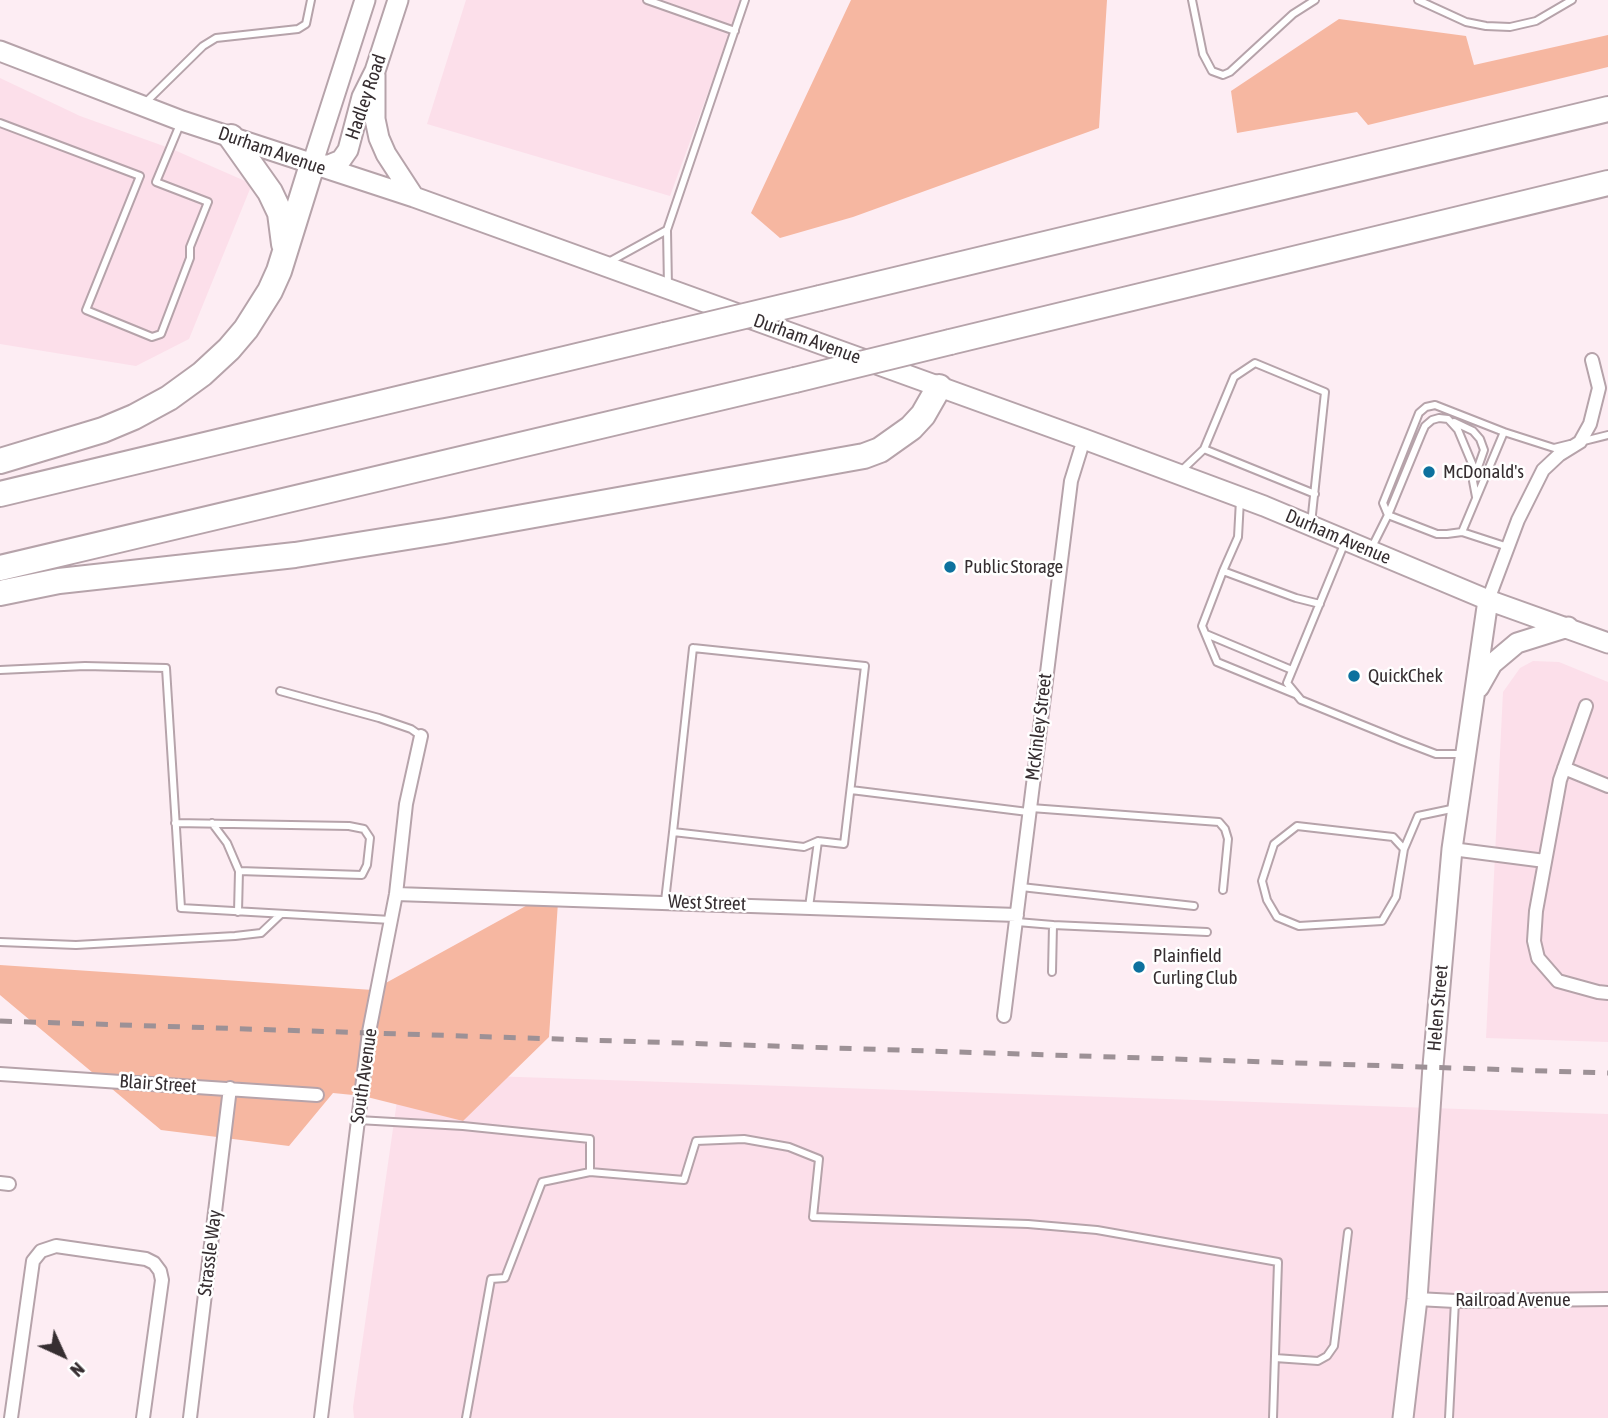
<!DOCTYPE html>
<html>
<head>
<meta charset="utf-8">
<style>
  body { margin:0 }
  #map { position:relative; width:1608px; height:1418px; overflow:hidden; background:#fdedf3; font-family:"Asap Condensed",sans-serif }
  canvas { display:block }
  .north { position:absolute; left:28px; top:1320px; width:70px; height:70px; -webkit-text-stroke:5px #fff; paint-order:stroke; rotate:135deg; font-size:19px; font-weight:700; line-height:28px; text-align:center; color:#362e31 }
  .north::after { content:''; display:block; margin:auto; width:24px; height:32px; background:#362e31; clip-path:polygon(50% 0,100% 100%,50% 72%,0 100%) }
</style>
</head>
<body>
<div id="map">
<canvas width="1608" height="1418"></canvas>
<div class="north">N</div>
</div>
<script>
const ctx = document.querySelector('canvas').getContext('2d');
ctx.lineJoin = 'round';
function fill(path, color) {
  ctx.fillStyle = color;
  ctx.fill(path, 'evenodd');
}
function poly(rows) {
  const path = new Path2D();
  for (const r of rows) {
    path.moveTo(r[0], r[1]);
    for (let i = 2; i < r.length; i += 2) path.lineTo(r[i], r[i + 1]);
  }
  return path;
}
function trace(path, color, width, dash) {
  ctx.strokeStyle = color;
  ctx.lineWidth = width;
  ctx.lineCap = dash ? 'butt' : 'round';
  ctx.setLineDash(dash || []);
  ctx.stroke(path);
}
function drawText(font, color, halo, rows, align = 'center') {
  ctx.font = font + ' "Asap Condensed",sans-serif';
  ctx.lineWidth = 5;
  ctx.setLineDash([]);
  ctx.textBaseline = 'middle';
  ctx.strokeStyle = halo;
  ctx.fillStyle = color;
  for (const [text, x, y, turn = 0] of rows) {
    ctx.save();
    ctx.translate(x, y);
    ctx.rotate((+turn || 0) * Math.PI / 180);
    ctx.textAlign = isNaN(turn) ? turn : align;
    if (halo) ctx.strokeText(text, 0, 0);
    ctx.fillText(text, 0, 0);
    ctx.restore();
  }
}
const built = poly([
  [466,0,742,0,670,196,427,124],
  [0,78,80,116,172,149,252,184,189,339,136,366,0,344],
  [1533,661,1559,662,1608,682,1608,1042,1486,1038,1503,692,1520,668],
  [401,1073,1608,1114,1608,1418,354,1418,353,1407]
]);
const green = poly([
  [851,0,1107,0,1099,128,853,217,780,238,751,213],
  [1339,19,1466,36,1474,65,1608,35,1608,67,1368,125,1357,112,1237,133,1231,91],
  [533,902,558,902,549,1037,463,1121,363,1096,333,1093,289,1146,161,1130,0,995,0,965,373,990]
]);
const lane = poly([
  [647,0,735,31],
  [1192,0,1203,54,1212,71,1223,75,1230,72,1293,14,1315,0],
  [1418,0,1466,22,1486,26,1510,27,1536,21,1572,0],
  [146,102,203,46,216,38,298,29,306,24,311,0],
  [0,123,140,176,86,310,152,337,161,334,190,258,190,247,208,202,156,182,181,122],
  [607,263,667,230],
  [668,287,667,230,745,0],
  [1435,405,1504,432,1462,532,1447,534,1437,534,1388,515,1383,503,1419,413,1426,407,1435,405],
  [1454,422,1473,431,1480,439,1484,450,1476,473],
  [1504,432,1554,448,1570,444],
  [1580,442,1608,435],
  [1204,449,1315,494],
  [1180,472,1204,449,1234,377,1255,363,1325,392,1311,524],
  [1462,532,1508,547],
  [1345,542,1287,683,1301,700,1402,741,1436,754,1463,754],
  [1371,549,1388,515,1421,435,1425,426,1432,420,1439,418,1448,419,1458,430,1476,473,1473,481,1476,497],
  [1223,571,1238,537,1240,500],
  [1206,634,1292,670],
  [693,648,865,666,844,844,818,841,804,847,673,832,693,648],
  [0,670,85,666,166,668,181,908,391,920],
  [280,691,379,718,411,729,421,736],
  [1295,694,1217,662,1202,626,1223,571,1296,598,1320,604],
  [851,790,1028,812],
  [1031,808,1219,822,1225,829,1228,839,1223,890],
  [175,823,349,826,364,829,370,838,367,865,362,875,239,871,238,912],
  [212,823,227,843,239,871],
  [1404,849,1393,837,1297,826,1274,844,1262,881,1267,900,1277,917,1299,926,1382,921,1396,897,1404,849,1418,816,1456,808],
  [1021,887,1194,906],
  [665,901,673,832],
  [809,907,818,841],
  [1017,922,1053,925,1052,972],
  [1053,925,1207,932],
  [0,942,76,945,235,936,261,933,281,914],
  [358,1120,463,1126,590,1139,590,1172,684,1180,696,1141,744,1139,789,1147,819,1159,813,1217,1028,1224,1097,1230,1278,1262,1273,1418],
  [1275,1358,1318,1361,1327,1356,1334,1346,1348,1232],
  [466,1418,491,1279,505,1278,542,1182,590,1172],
  [1449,1418,1455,1301]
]);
const street = poly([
  [1488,600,1518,520,1543,470,1559,455,1580,442,1590,424,1599,388,1592,360],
  [1586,706,1560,780,1536,911,1534,941,1538,958,1558,981,1598,992,1608,993],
  [1564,768,1608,786],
  [1452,849,1545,861],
  [396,894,1017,915],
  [1004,1016,1071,481,1084,439],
  [0,1074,317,1095],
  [0,1183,9,1184],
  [1417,1299,1455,1301,1608,1299],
  [11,1418,33,1261,41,1251,56,1246,146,1259,154,1263,160,1271,162,1280,143,1418],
  [190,1418,230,1088],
  [321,1418,369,1032,396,894,406,804,421,736]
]);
const secondary = poly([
  [0,51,182,121,414,197,1084,439,1264,506,1488,600,1608,643],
  [375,75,375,119,379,138,386,154,414,197],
  [312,165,365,0],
  [317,165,329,165,341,160,348,150,362,97,375,71,398,0],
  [1479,687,1492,664,1517,643,1568,627],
  [1403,1418,1417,1299,1433,1066,1452,849,1488,600]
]);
const highway = poly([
  [231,137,270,192,280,213,284,244],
  [820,298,1608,109],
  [950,342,1608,183],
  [0,461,103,430,134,417,169,398,202,374,229,349,246,329,270,291,279,271,312,165],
  [0,494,665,335],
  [0,568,795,380],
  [0,593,59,581,295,555,445,531,864,456,880,450,911,428,923,415,939,387]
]);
const rail = poly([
  [0,1021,1608,1073]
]);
const highwayBridge = poly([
  [665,335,820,298],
  [795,380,950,342]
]);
const markers = [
  [1429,472,7,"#0d719e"],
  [950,567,7,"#0d719e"],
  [1354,676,7,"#0d719e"],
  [1139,967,7,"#0d719e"]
];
const streetNames = [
  ["Hadley Road",366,97,-71],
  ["Durham Avenue",272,151,19],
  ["Durham Avenue",807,339,20],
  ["Durham Avenue",1338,537,23],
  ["McKinley Street",1039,727,-83],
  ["West Street",707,903,2],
  ["Helen Street",1438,1008,-85],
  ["South Avenue",364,1076,-82],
  ["Blair Street",158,1084,4],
  ["Strassle Way",210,1253,-83],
  ["Railroad Avenue",1513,1300]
];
const poiNames = [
  ["McDonald's",1443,472],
  ["Public Storage",964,567],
  ["QuickChek",1368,676],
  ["Plainfield",1153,956],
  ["Curling Club",1153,978]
];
fill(built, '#fcdfea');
fill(green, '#f6b7a1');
trace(lane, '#b6a3aa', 10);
trace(street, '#b6a3aa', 16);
trace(secondary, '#b6a3aa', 23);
trace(highway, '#b6a3aa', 28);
trace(lane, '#fff', 6);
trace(street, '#fff', 12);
trace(secondary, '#fff', 19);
trace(highway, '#fff', 24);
trace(rail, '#9d9196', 5, [12, 12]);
trace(highwayBridge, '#b6a3aa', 28, []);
trace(highwayBridge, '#fff', 24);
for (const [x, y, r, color] of markers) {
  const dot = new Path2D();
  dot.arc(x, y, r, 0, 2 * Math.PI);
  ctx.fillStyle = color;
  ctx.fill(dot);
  trace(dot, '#fff', 2.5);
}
drawText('19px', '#362e31', '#fff', streetNames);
drawText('19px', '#362e31', '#fff', poiNames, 'left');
</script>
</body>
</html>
